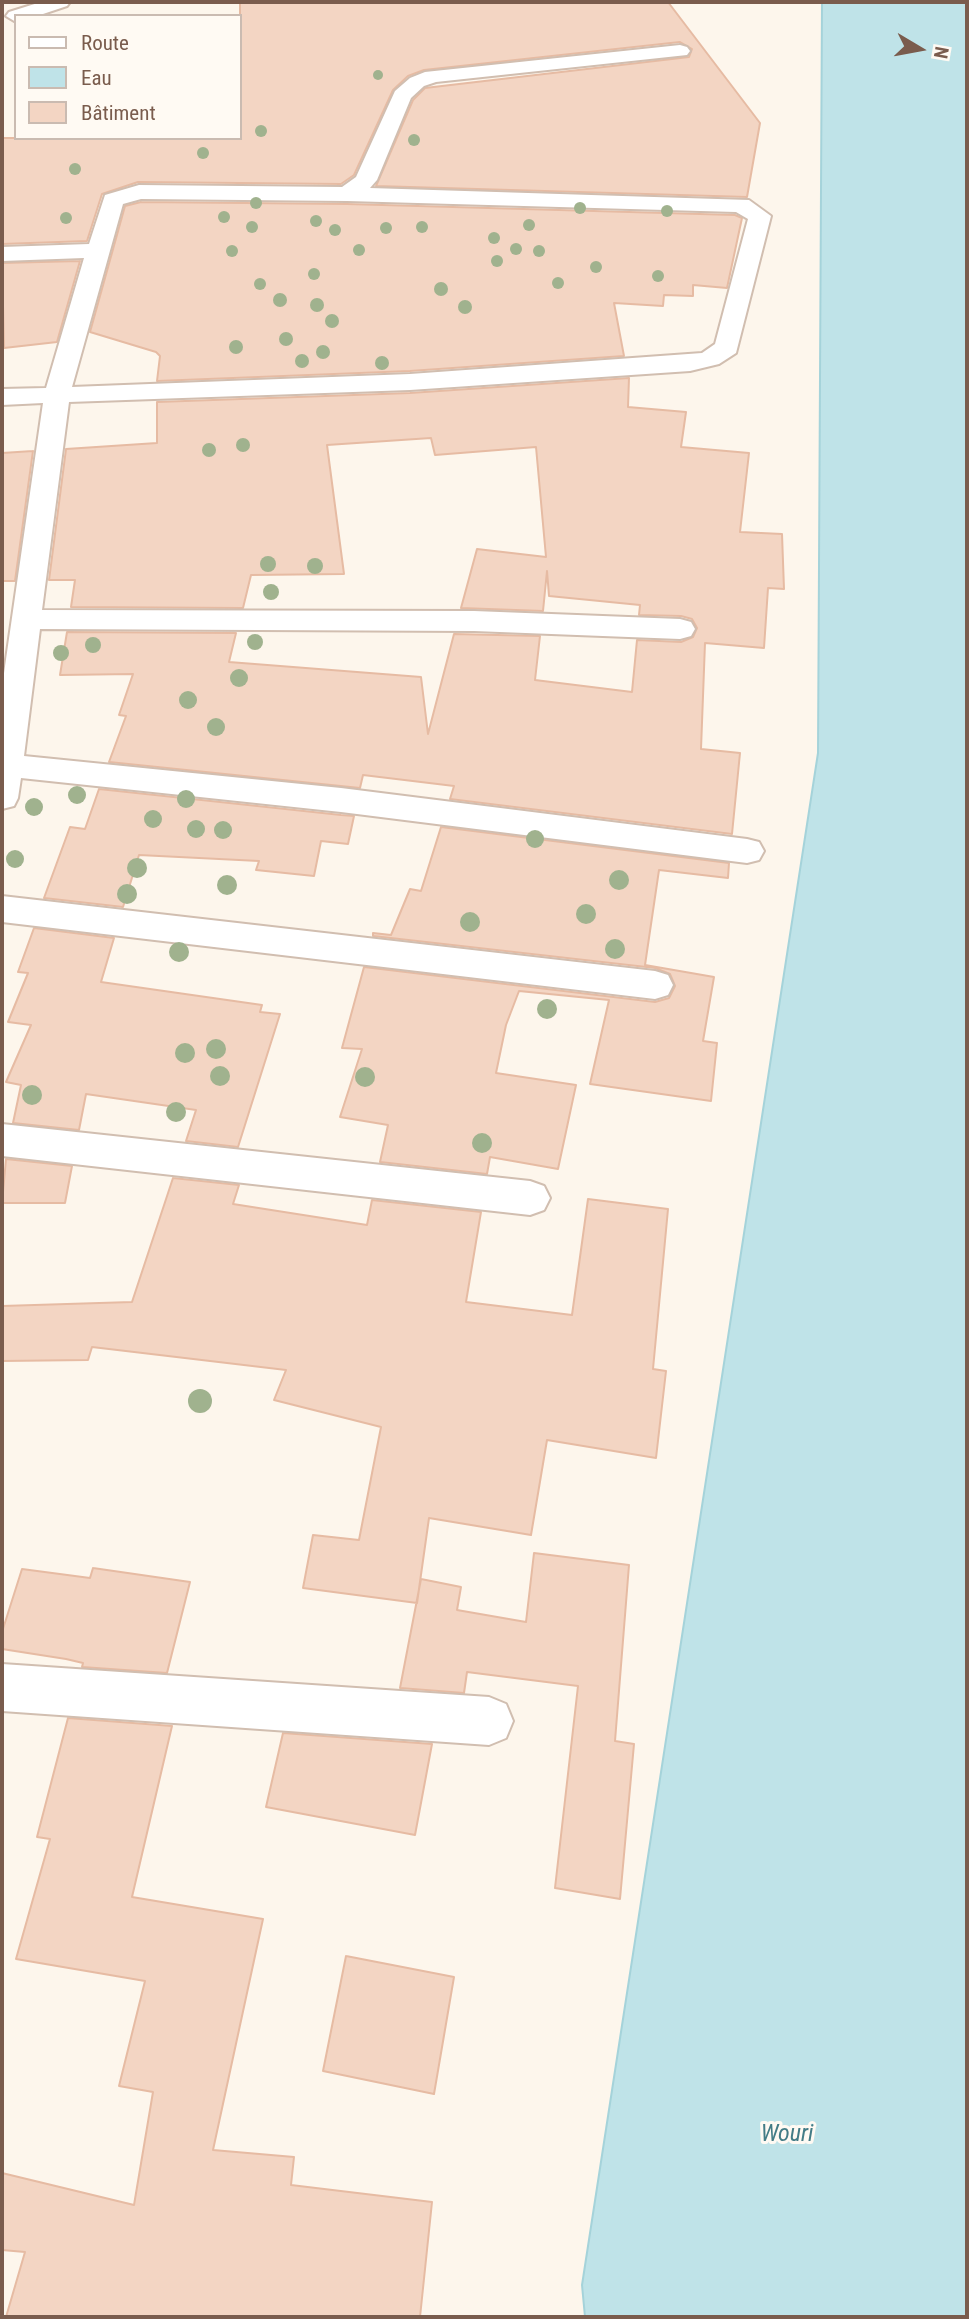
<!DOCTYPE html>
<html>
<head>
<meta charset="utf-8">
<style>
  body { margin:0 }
  #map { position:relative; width:969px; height:2319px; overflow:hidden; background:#fdf6ec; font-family:"Roboto Condensed",sans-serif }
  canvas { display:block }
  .frame { position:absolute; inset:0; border:4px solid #7a5c4d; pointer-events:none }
  .legend { position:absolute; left:14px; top:14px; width:228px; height:126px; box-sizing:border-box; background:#fffaf3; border:2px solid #cabbb1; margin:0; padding:9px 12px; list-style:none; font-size:21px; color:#7a5c4d }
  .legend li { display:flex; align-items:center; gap:14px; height:35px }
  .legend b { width:35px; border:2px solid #cabbb1 }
  .north { position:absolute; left:885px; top:14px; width:70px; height:70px; -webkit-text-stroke:5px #fffaf3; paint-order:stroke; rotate:100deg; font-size:19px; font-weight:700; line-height:28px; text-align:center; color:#7a5c4d }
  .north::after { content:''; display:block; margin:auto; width:24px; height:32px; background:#7a5c4d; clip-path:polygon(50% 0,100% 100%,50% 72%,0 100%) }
</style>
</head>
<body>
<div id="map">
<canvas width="969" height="2319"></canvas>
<div class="frame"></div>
<ul class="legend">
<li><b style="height:9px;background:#fff"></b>Route</li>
<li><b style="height:19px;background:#bfe3e8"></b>Eau</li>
<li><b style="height:19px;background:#f3d5c3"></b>Bâtiment</li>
</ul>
<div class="north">N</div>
</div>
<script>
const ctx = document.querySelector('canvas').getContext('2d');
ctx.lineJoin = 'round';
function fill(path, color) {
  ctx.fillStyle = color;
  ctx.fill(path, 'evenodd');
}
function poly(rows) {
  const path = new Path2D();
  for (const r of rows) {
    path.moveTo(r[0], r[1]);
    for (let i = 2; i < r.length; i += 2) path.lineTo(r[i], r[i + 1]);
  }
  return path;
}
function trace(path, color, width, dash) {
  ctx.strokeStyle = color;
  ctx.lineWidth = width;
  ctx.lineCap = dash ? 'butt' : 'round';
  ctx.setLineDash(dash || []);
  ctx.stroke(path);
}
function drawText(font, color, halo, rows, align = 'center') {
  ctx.font = font + ' "Roboto Condensed",sans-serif';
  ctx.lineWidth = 6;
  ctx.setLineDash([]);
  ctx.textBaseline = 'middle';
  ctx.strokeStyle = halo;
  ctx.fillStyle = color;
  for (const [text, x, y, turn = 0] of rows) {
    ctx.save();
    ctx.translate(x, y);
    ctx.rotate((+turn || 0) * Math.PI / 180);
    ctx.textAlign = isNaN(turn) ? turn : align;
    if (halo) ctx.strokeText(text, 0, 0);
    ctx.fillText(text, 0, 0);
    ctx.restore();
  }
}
const water = poly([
  [822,2,967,2,967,2317,585,2317,582,2285,818,753,822,2]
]);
const building = poly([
  [240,2,668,2,760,123,747,197,376,186,413,100,425,88,689,57,692,49,680,42,424,70,408,76,393,90,354,175,341,184,138,182,102,194,87,241,2,244,2,138,240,138,240,2],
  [141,202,347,204,735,215,742,218,727,288,693,285,693,296,664,295,663,306,614,303,624,356,410,371,157,381,160,356,156,352,90,332,125,206,141,202],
  [80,261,57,342,4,348,2,263,80,261],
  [629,378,628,407,686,412,681,447,749,453,740,532,782,534,784,589,768,588,764,648,705,643,701,749,740,753,732,834,450,799,454,786,363,775,360,788,109,762,126,716,119,715,133,674,60,675,67,632,236,633,229,662,421,677,428,734,454,634,540,636,535,680,632,692,637,640,681,642,693,637,697,628,692,619,681,616,639,615,640,605,549,596,547,571,543,611,461,608,477,549,546,557,536,447,435,455,431,438,327,445,344,574,251,575,243,608,71,607,75,580,49,580,66,449,157,443,157,402,410,393,629,378],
  [33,451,15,581,2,581,2,453,33,451],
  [99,789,341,815,354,816,348,844,321,841,314,876,256,870,259,861,139,855,123,907,44,898,70,827,85,829,99,789],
  [441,827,729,863,728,878,659,870,645,965,714,977,703,1041,717,1043,711,1101,590,1084,609,1000,519,991,506,1025,496,1073,576,1085,558,1169,490,1157,487,1174,380,1162,388,1125,340,1117,362,1049,342,1048,364,967,655,1002,669,998,675,986,670,974,655,968,373,936,373,933,391,935,410,889,421,891,441,827],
  [34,928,114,938,101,982,262,1005,260,1012,280,1014,238,1147,186,1141,196,1110,86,1094,79,1130,13,1123,21,1085,6,1082,31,1025,8,1022,28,973,18,972,34,928],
  [6,1159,72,1166,65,1203,2,1203,6,1159],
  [173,1178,239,1185,233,1204,367,1225,372,1200,481,1212,466,1302,572,1315,588,1199,668,1209,653,1369,666,1371,656,1458,547,1440,531,1535,429,1518,417,1603,303,1588,313,1535,359,1540,381,1427,274,1400,286,1370,92,1347,88,1360,2,1361,2,1306,132,1302,173,1178],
  [534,1553,629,1565,615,1741,634,1744,620,1899,555,1888,578,1686,467,1672,464,1693,400,1688,421,1579,461,1587,457,1610,526,1622,534,1553],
  [93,1568,190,1582,167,1673,82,1667,83,1663,66,1659,2,1649,2,1632,22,1569,90,1578,93,1568],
  [68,1718,172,1726,132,1897,263,1919,213,2150,294,2157,291,2185,432,2202,420,2317,6,2317,25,2252,2,2250,2,2173,134,2205,153,2092,119,2086,145,1981,16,1959,50,1839,37,1837,68,1718],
  [283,1733,432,1744,415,1835,266,1807,283,1733],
  [346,1956,454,1977,434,2094,323,2071,346,1956]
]);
const minor = poly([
  [41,2,70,2,67,6,37,16,16,16,16,22,6,16,9,12,41,2],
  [680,45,687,47,690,51,687,55,436,82,424,86,411,98,377,180,370,188,749,200,771,216,736,353,719,364,690,371,410,390,69,402,42,610,474,611,680,619,691,622,695,629,691,636,680,639,474,631,40,629,24,756,341,788,747,839,759,842,764,851,759,860,747,863,341,812,21,778,18,798,14,806,2,809,2,687,43,403,2,405,2,389,46,388,84,258,2,261,2,247,89,244,105,195,139,185,342,187,356,177,395,91,410,78,425,72,680,45],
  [141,199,347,201,736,212,748,219,715,344,702,353,410,374,72,387,123,204,141,199],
  [2,896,655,971,668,975,673,985,668,995,655,999,2,922,2,896],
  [2,1124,530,1181,544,1186,550,1198,544,1210,530,1215,2,1156,2,1124],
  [2,1664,489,1697,506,1704,513,1721,506,1738,489,1745,2,1711,2,1664]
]);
const trees = [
  [378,75,5],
  [261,131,6],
  [414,140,6],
  [203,153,6],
  [75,169,6],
  [256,203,6],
  [580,208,6],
  [667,211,6],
  [224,217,6],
  [66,218,6],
  [316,221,6],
  [529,225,6],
  [252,227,6],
  [422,227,6],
  [386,228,6],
  [335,230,6],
  [494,238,6],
  [516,249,6],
  [359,250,6],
  [232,251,6],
  [539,251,6],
  [497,261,6],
  [596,267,6],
  [314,274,6],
  [658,276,6],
  [558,283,6],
  [260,284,6],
  [441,289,7],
  [280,300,7],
  [317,305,7],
  [465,307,7],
  [332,321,7],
  [286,339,7],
  [236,347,7],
  [323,352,7],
  [302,361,7],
  [382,363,7],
  [243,445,7],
  [209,450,7],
  [268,564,8],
  [315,566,8],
  [271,592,8],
  [255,642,8],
  [93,645,8],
  [61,653,8],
  [239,678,9],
  [188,700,9],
  [216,727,9],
  [77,795,9],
  [186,799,9],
  [34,807,9],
  [153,819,9],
  [196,829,9],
  [223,830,9],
  [535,839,9],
  [15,859,9],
  [137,868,10],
  [619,880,10],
  [227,885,10],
  [127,894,10],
  [586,914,10],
  [470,922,10],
  [615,949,10],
  [179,952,10],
  [547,1009,10],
  [216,1049,10],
  [185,1053,10],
  [220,1076,10],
  [365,1077,10],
  [32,1095,10],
  [176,1112,10],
  [482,1143,10],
  [200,1401,12]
];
const nearWaternames = [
  ["Wouri",787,2135]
];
fill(water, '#bfe3e8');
trace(water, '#a5d3da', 2);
fill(building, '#f3d5c3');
trace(building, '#e6bba3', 2);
trace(minor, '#d1beb0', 4);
fill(minor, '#fff');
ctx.fillStyle = '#a0b28e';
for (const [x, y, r] of trees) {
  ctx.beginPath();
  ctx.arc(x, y, r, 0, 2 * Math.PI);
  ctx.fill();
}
drawText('italic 24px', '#437c86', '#fffaf3', nearWaternames);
</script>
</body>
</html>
